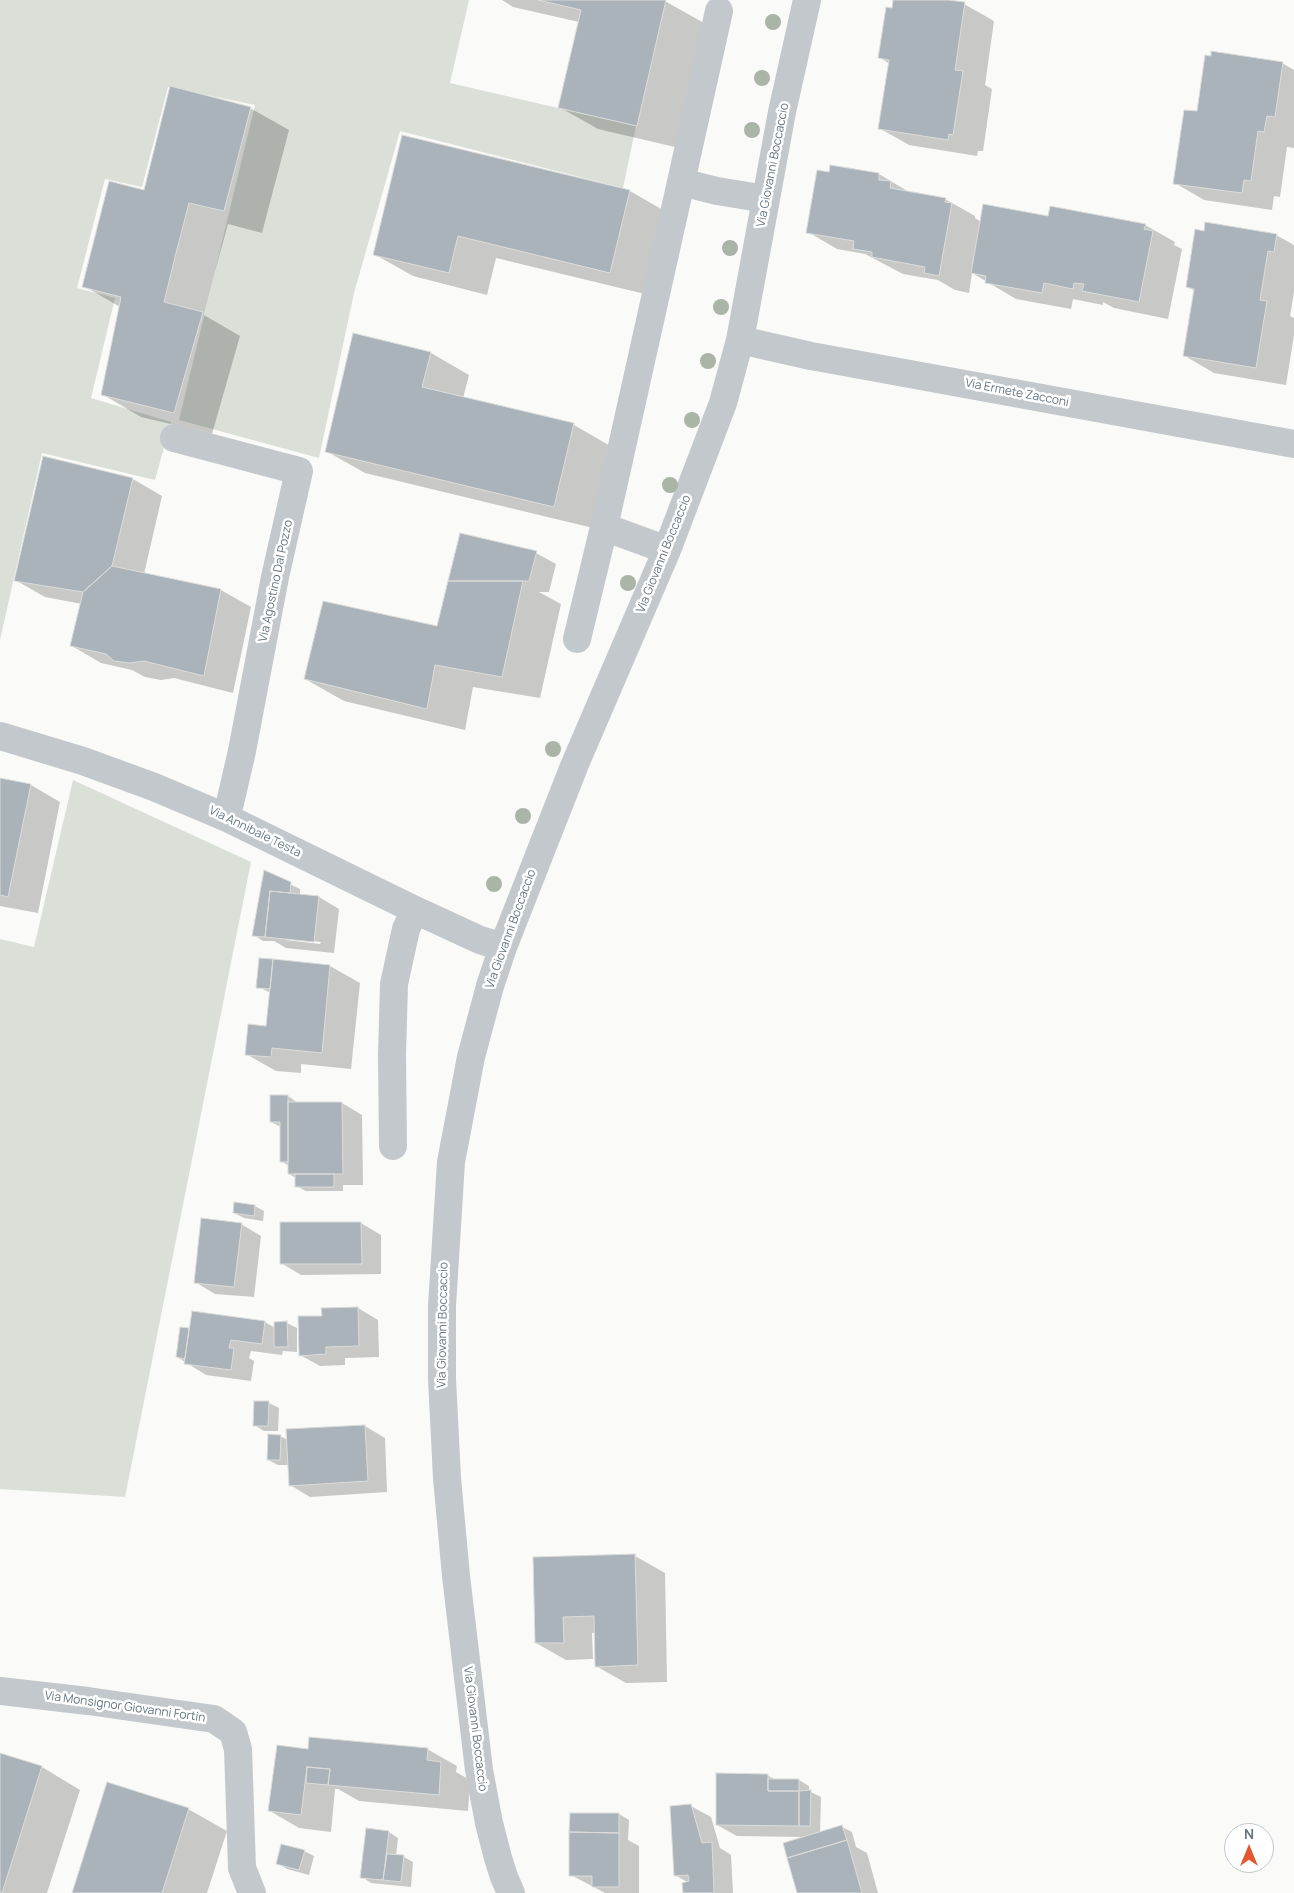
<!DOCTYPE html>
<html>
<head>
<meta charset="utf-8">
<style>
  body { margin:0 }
  #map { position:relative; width:1294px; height:1893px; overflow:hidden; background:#fafaf8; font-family:Manrope,sans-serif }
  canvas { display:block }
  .north { position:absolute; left:1224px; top:1823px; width:50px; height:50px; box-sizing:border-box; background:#fff; border:1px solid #c1c8cd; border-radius:50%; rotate:0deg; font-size:14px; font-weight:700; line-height:20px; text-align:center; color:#657683 }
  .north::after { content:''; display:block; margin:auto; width:18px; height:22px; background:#e4572e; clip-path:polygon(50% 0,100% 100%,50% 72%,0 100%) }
</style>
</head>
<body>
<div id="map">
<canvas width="1294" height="1893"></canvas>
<div class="north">N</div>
</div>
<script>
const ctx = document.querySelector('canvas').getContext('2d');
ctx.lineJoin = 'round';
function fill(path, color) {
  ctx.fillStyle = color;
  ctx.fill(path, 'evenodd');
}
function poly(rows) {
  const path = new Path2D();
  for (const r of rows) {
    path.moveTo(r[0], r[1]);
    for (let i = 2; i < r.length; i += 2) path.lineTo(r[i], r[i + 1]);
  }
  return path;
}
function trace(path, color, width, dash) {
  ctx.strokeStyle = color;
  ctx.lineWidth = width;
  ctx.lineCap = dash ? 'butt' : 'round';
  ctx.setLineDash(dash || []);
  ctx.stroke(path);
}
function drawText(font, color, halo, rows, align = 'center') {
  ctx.font = font + ' Manrope,sans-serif';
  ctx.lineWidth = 5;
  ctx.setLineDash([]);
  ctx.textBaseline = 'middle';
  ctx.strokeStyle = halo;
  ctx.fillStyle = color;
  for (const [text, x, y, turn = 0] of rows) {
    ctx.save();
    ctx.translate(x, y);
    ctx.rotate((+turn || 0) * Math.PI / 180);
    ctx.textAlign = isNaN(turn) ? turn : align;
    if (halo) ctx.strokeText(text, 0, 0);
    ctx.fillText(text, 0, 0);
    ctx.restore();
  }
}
const green = poly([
  [0,0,469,0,450,83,636,126,623,188,400,131,354,293,319,458,179,420,255,105,168,87,142,187,105,179,77,288,115,298,91,398,171,422,155,480,42,453,0,640],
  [73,780,251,862,125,1497,0,1489,0,939,34,947]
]);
const shadow = poly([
  [502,0,663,0,704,23,675,147,598,129,559,107,579,22,513,7],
  [894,0,940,0,964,4,994,21,985,85,992,89,983,151,978,151,977,156,909,145,879,128,890,64,879,57],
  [1282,63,1294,70,1294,148,1287,147,1280,197,1274,196,1272,210,1204,200,1175,183,1198,113],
  [250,108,289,130,262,233,228,224,214,275,204,315,240,336,212,434,141,417,102,394,120,307,84,286,145,192],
  [879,174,909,192,945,199,975,216,975,218,981,222,1049,218,1145,225,1175,242,1174,245,1182,249,1168,319,1114,308,1103,302,1103,305,1073,299,1071,309,1016,299,972,273,969,293,955,290,938,280,903,274,865,254,837,249,808,232],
  [630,191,668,213,649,295,496,258,487,295,413,276,374,254],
  [1276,235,1294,245,1294,292,1290,316,1294,318,1294,335,1286,385,1214,373,1185,356,1195,291,1187,287],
  [431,353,469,375,463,398,574,425,612,447,593,528,365,473,326,451],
  [133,479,162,496,144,574,221,590,251,607,233,693,174,678,161,680,145,677,132,670,101,663,72,646,82,604,45,597,15,580],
  [536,553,556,564,549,592,539,592,561,604,540,698,473,687,465,730,344,701,305,679,438,628],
  [0,779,31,785,60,802,38,913,0,906],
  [265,872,300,889,300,895,319,897,339,909,334,953,286,948,274,941,263,941,254,935],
  [286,938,321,942,320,944,286,940],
  [330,966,360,983,351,1069,301,1064,301,1073,276,1071,246,1054,267,1028,271,993,258,987],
  [288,1096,298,1103,342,1103,362,1115,363,1185,343,1185,343,1191,306,1191,296,1186,296,1178,289,1174,289,1166,281,1161,281,1127,271,1122],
  [255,1206,264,1211,263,1221,244,1218,234,1213],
  [361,1223,381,1235,381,1274,301,1275,281,1263],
  [241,1224,261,1236,254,1297,215,1294,195,1282],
  [358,1308,378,1320,379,1357,345,1358,345,1365,320,1366,300,1355,323,1317],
  [193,1312,265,1322,275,1328,275,1323,287,1323,297,1328,297,1352,283,1351,282,1355,251,1351,249,1358,254,1361,251,1381,206,1375,177,1357,188,1330,190,1331],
  [256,1402,269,1403,279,1408,278,1431,264,1431,254,1425],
  [365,1426,385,1438,387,1492,310,1497,290,1485,289,1465,278,1465,268,1460,280,1436,288,1440],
  [635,1556,665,1573,667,1682,626,1683,596,1666,596,1633,592,1633,593,1659,566,1660,536,1643,534,1558],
  [427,1749,457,1766,456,1772,470,1780,468,1811,359,1801,338,1789,335,1789,331,1832,299,1828,270,1811,309,1750],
  [0,1754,42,1767,80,1790,47,1893,0,1893],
  [767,1775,776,1780,799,1780,809,1786,809,1791,821,1797,820,1833,842,1827,852,1832,856,1847,867,1853,878,1893,798,1893,804,1837,737,1836,717,1825],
  [691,1806,711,1817,720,1848,731,1855,733,1893,684,1893,689,1883,675,1875],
  [188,1809,227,1831,207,1893,73,1893],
  [571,1814,619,1814,629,1820,628,1840,639,1846,639,1893,605,1893,571,1875],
  [389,1832,398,1838,396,1856,404,1857,413,1862,411,1887,371,1883,362,1877],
  [304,1851,314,1856,309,1875,287,1869,277,1863]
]);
const building = poly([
  [538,0,666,0,637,126,558,108,581,10,538,0],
  [893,0,948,0,965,2,955,70,963,71,953,135,949,134,948,140,878,129,889,60,878,58,886,7,892,8,893,0],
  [1211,51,1283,62,1275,117,1267,116,1264,132,1258,131,1251,181,1244,180,1242,193,1173,184,1184,110,1197,111,1205,55,1211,56,1211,51],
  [170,86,251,107,224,211,189,203,176,253,164,302,203,312,174,413,101,395,121,297,82,287,109,181,144,190,170,86],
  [402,135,630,190,610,273,458,236,449,273,373,255,402,135],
  [830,165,879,173,879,180,891,181,890,188,946,198,945,202,952,203,939,276,924,273,925,267,872,257,872,252,853,249,854,241,806,233,817,170,829,172,830,165],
  [983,204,1048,216,1050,206,1146,224,1144,229,1153,231,1139,302,1082,291,1084,284,1074,283,1073,289,1044,283,1042,293,985,283,986,276,971,273,983,204],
  [1205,222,1277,234,1274,252,1268,251,1260,300,1267,301,1256,368,1183,356,1194,289,1186,287,1195,229,1204,231,1205,222],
  [353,333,431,352,422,387,574,423,554,507,325,452,353,333],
  [43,456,133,478,112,566,83,592,14,581,43,456],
  [460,533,537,551,529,581,448,581,460,533],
  [112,566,221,589,204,676,144,661,130,663,114,661,106,654,70,646,83,592,112,566],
  [448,581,523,581,502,677,435,665,427,709,304,679,323,601,437,626,448,581],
  [0,778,31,784,8,897,0,895,0,778],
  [264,870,291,882,290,893,270,891,265,937,252,936,264,870],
  [270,891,319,896,314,942,265,937,270,891],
  [259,958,273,959,270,989,256,988,259,958],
  [273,959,330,965,322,1053,272,1048,271,1057,245,1055,248,1024,266,1026,273,959],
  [270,1095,288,1095,288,1162,280,1162,280,1122,270,1122,270,1095],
  [288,1102,342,1102,343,1174,288,1174,288,1102],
  [295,1174,334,1174,334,1187,295,1187,295,1174],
  [234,1202,255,1205,254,1216,233,1213,234,1202],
  [201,1218,242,1223,234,1287,194,1283,201,1218],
  [280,1222,361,1222,362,1264,280,1264,280,1222],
  [358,1307,359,1346,326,1347,326,1354,299,1356,298,1316,322,1316,321,1308,358,1307],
  [192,1311,265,1321,262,1344,231,1340,229,1348,234,1348,231,1370,184,1364,192,1311],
  [287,1321,288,1347,274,1347,274,1322,287,1321],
  [180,1327,189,1328,185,1359,176,1357,180,1327],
  [254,1401,269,1401,268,1426,253,1426,254,1401],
  [365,1425,368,1481,289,1486,286,1429,365,1425],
  [268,1434,281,1435,280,1460,267,1460,268,1434],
  [635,1554,638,1665,595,1667,594,1616,563,1617,564,1643,535,1643,533,1557,635,1554],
  [309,1737,428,1748,427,1760,441,1762,439,1795,328,1785,330,1769,307,1767,301,1815,268,1811,277,1745,308,1749,309,1737],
  [0,1753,42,1766,2,1893,0,1893,0,1753],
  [307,1767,330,1769,328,1785,306,1783,307,1767],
  [716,1773,768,1774,768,1791,799,1791,799,1826,716,1825,716,1773],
  [768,1779,799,1779,799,1791,768,1791,768,1779],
  [107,1782,189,1808,162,1893,72,1893,107,1782],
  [811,1790,810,1826,799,1826,799,1791,811,1790],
  [691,1804,702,1843,712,1842,714,1893,683,1893,682,1883,689,1881,688,1875,674,1876,670,1806,691,1804],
  [570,1813,619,1813,619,1833,569,1832,570,1813],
  [842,1825,847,1840,787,1858,783,1843,842,1825],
  [366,1828,389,1831,383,1880,360,1878,366,1828],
  [569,1832,619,1833,619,1887,592,1887,592,1876,569,1876,569,1832],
  [847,1840,862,1893,797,1893,787,1858,847,1840],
  [281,1844,305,1850,299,1870,276,1864,281,1844],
  [387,1854,404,1855,401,1882,383,1880,387,1854]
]);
const minor = poly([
  [681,182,719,11],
  [740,340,811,356,1294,444],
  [174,438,299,471,275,577,242,751,230,803,225,817],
  [667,550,604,527,681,182,717,191,766,199],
  [577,639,604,527],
  [0,736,83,761,154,787,225,817,415,910,480,940,503,947],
  [393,1146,392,1055,394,984,406,929,415,910],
  [0,1691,88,1701,214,1719,233,1732,238,1749,242,1868,252,1893],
  [511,1893,504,1877,498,1858,489,1823,479,1770,456,1576,447,1478,442,1379,442,1306,451,1162,471,1057,490,986,503,947,575,764,667,550,723,403,740,340,782,112,807,0]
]);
const trees = [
  [773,22],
  [762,78],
  [752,130],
  [730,248],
  [721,307],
  [708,361],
  [692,420],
  [670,485],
  [628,583],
  [553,749],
  [523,816],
  [494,884]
];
const streetNames = [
  ["Via Giovanni Boccaccio",773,165,-79],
  ["Via Ermete Zacconi",1017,393,11],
  ["Via Giovanni Boccaccio",664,554,-68],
  ["Via Agostino Dal Pozzo",276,581,-78],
  ["Via Annibale Testa",255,832,26],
  ["Via Giovanni Boccaccio",511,929,-70],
  ["Via Giovanni Boccaccio",443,1325,-89],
  ["Via Monsignor Giovanni Fortin",125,1707,8],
  ["Via Giovanni Boccaccio",475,1729,83]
];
fill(green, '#dadfd7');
fill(shadow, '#0003');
fill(building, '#aab3b9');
trace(building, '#dcdcda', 1);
trace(minor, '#c3c8cc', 28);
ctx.fillStyle = '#aab4a7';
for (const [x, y] of trees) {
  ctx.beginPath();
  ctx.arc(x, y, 8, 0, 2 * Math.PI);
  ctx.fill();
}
drawText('12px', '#657683', '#fff', streetNames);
</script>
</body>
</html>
